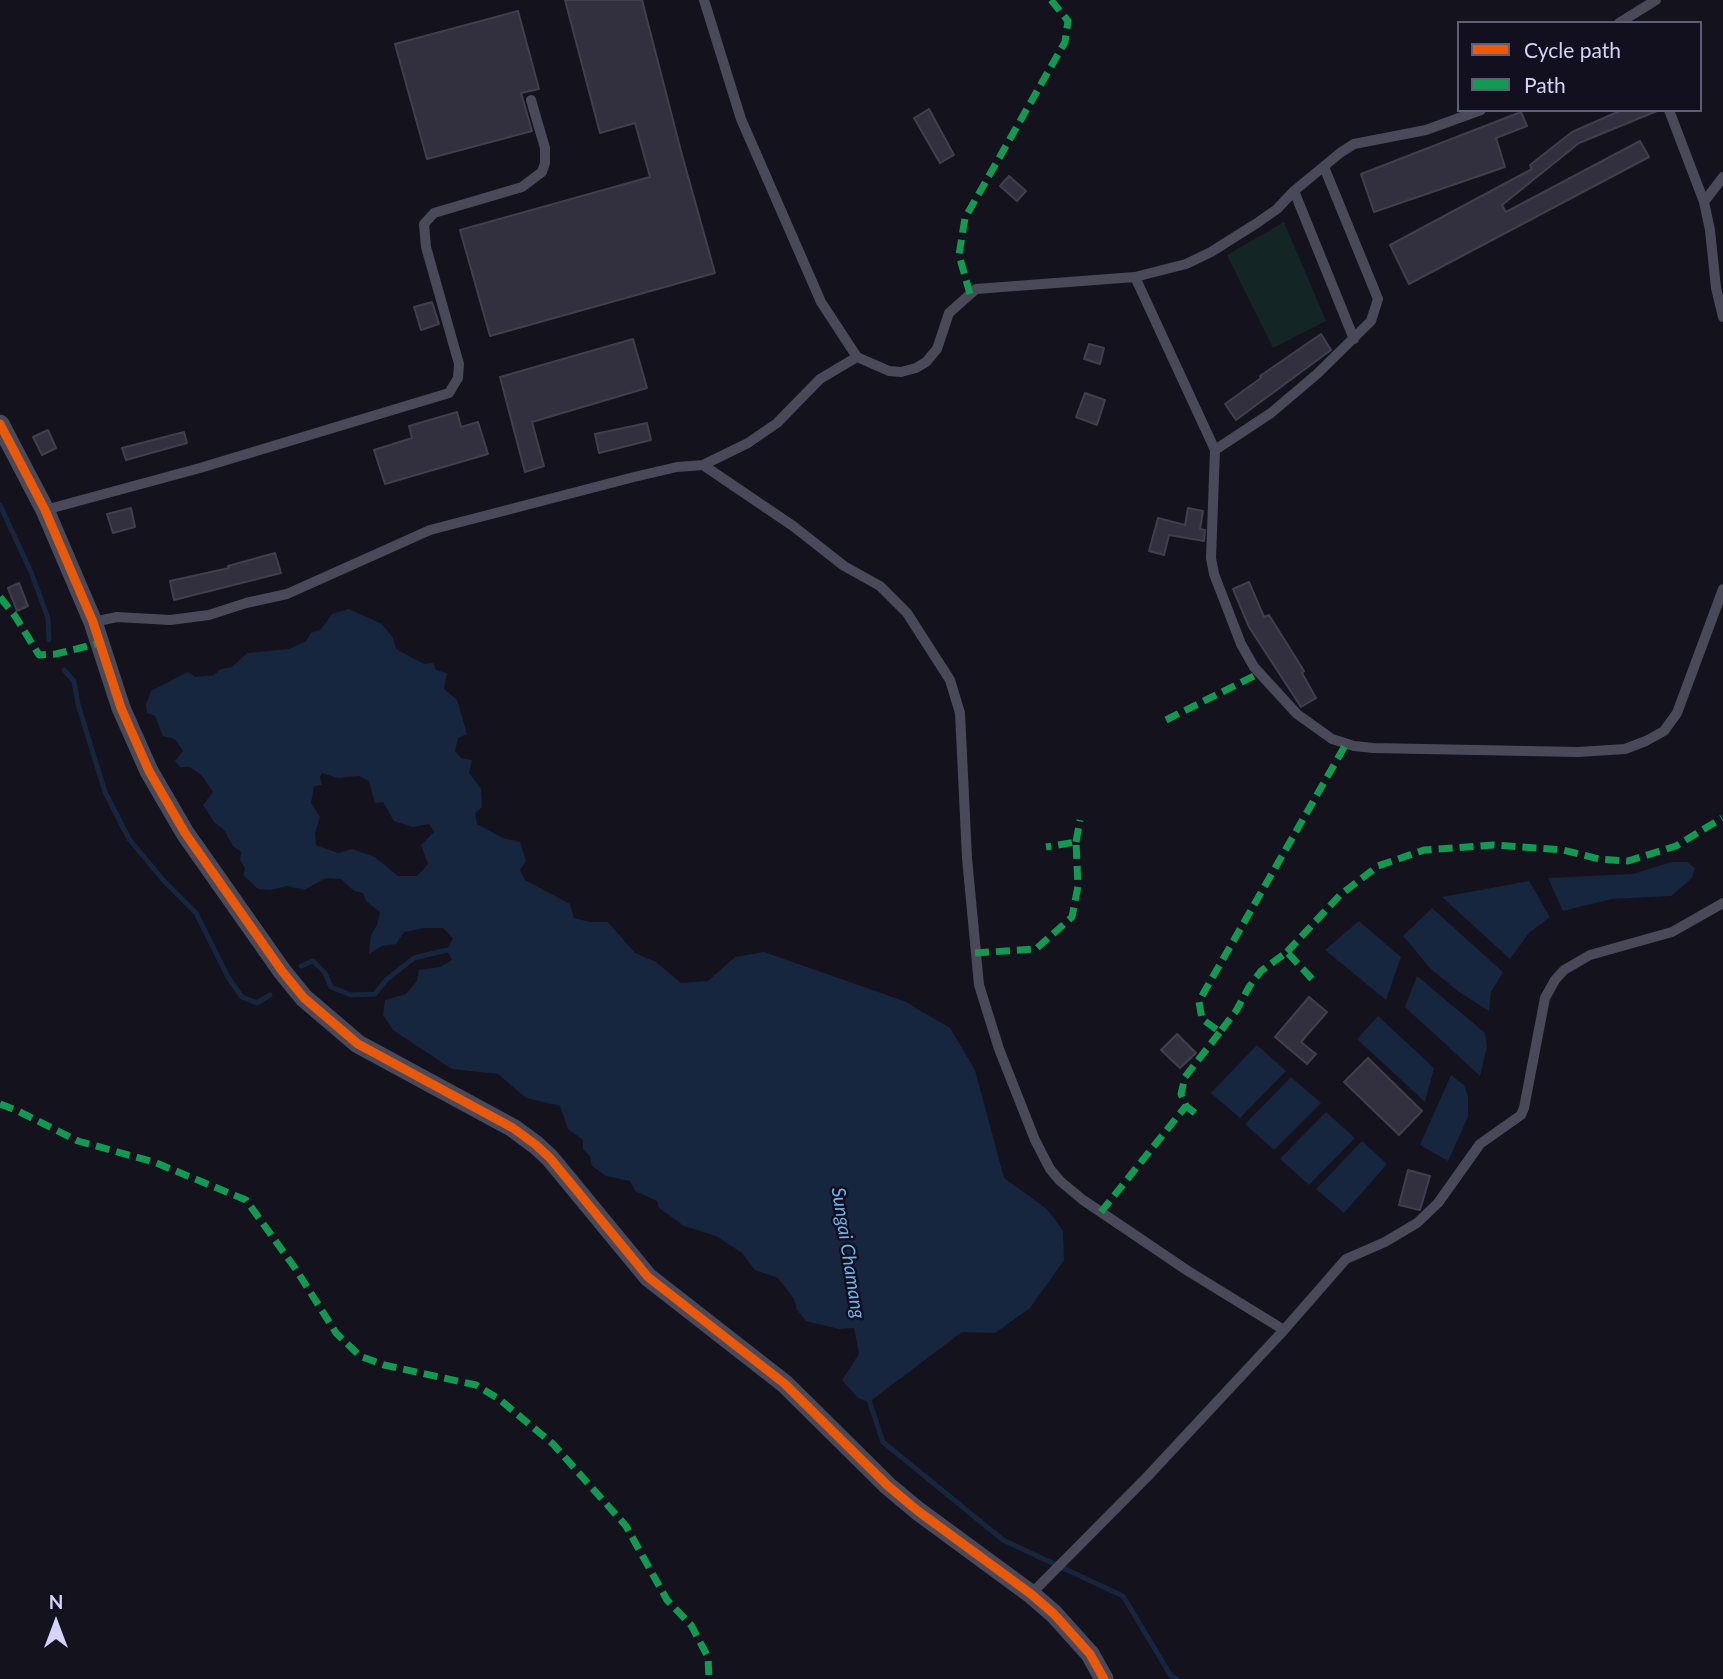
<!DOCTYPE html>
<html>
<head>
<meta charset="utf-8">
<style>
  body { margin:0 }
  #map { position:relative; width:1723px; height:1679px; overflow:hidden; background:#14121c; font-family:Lato,sans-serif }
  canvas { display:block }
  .legend { position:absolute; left:1457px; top:21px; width:245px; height:91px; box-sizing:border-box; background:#120f1f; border:2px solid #605d76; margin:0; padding:9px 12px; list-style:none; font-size:21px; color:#d6d3f9 }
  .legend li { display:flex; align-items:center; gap:14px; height:35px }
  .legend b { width:35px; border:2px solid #605d76 }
  .north { position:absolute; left:21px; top:1588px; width:70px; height:70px; -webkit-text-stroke:5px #120f1f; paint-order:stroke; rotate:0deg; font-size:19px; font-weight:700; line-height:28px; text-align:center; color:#d6d3f9 }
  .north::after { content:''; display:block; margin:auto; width:24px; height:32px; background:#d6d3f9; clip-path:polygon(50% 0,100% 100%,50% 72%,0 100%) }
</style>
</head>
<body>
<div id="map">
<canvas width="1723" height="1679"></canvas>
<ul class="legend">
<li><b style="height:9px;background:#e8590c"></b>Cycle path</li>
<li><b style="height:9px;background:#139951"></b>Path</li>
</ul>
<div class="north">N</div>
</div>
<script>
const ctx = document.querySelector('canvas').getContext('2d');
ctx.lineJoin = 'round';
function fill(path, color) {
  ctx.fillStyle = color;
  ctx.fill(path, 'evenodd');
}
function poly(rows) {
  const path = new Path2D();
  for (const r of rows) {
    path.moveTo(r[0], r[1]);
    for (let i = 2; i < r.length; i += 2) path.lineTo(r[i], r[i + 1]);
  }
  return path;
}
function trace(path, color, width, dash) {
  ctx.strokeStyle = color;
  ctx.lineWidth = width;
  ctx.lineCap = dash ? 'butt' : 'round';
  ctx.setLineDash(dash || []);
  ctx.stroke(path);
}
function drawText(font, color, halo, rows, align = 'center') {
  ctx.font = font + ' Lato,sans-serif';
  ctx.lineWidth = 5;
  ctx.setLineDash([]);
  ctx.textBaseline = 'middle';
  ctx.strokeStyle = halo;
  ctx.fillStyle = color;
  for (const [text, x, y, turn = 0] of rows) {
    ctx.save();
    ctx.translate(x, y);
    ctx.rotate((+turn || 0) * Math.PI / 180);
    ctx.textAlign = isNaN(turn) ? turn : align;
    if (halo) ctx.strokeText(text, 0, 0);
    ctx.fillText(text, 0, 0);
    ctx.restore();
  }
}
const green = poly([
  [1284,222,1326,321,1273,348,1227,255]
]);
const water = poly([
  [349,609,382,624,393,638,396,649,424,664,433,663,436,670,447,673,444,689,457,700,467,734,458,738,455,751,461,758,472,760,469,773,481,789,482,807,475,813,477,824,503,838,520,842,526,861,520,870,525,880,570,904,574,918,590,922,608,922,635,953,656,962,681,983,708,981,735,957,764,952,904,1001,950,1028,975,1070,1004,1178,1047,1209,1063,1231,1064,1260,1030,1308,995,1333,962,1332,869,1402,858,1398,842,1380,859,1354,854,1328,839,1329,806,1321,797,1310,794,1299,778,1278,755,1270,742,1253,716,1236,684,1226,659,1208,657,1201,635,1191,630,1181,606,1176,592,1166,590,1156,583,1149,583,1140,568,1129,560,1106,526,1098,498,1074,452,1069,393,1030,383,1015,385,1000,406,994,417,981,419,970,440,967,452,960,447,950,453,938,443,928,425,928,404,932,396,944,382,946,369,954,371,935,377,925,380,912,366,901,363,893,354,891,341,879,326,878,304,890,287,886,271,890,258,889,243,875,245,868,240,860,241,852,233,846,224,830,214,822,203,805,213,792,202,776,190,767,180,767,175,761,183,751,175,739,163,736,155,716,147,713,146,704,151,691,178,677,188,672,195,677,214,675,221,669,232,667,247,653,289,649,306,641,311,633,321,629,332,614],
  [322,773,338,778,359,776,369,781,375,803,383,802,394,821,413,827,429,824,434,832,421,845,428,864,417,876,398,876,375,857,352,849,338,853,316,845,315,833,320,817,311,803,314,786,322,785,320,777],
  [1671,862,1687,862,1695,868,1692,878,1671,896,1612,899,1563,911,1548,878,1633,874],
  [1529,881,1550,917,1529,933,1510,959,1442,897],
  [1432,908,1503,972,1491,992,1489,1011,1459,992,1431,969,1403,936],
  [1359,921,1401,957,1386,1000,1325,950],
  [1417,976,1485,1033,1487,1047,1480,1076,1405,1007],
  [1378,1016,1434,1068,1425,1102,1357,1039],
  [1257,1045,1286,1071,1240,1118,1211,1093],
  [1451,1075,1464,1085,1468,1097,1468,1117,1448,1161,1420,1145],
  [1291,1077,1321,1103,1274,1150,1245,1124],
  [1326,1112,1355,1138,1309,1185,1280,1159],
  [1362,1141,1387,1164,1344,1213,1316,1189]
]);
const stream = poly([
  [0,505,31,572,48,618,49,640],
  [64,670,74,681,78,704,105,792,129,839,164,881,196,913,228,977,242,997,257,1003,270,995],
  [301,966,313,961,325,973,331,987,351,995,375,994,386,980,414,958,447,950,453,953],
  [868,1397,883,1442,1003,1540,1123,1596,1171,1676,1177,1679]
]);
const building = poly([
  [565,0,642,0,682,155,715,273,490,336,460,230,650,177,635,123,600,133,565,0],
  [518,11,539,89,521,93,532,131,427,159,395,44,518,11],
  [929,109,954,155,940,163,914,118,929,109],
  [1622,110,1657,111,1579,143,1502,205,1506,212,1640,141,1649,157,1409,284,1390,245,1532,169,1530,165,1572,132,1622,110],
  [1521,112,1527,126,1496,138,1505,167,1374,212,1361,174,1521,112],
  [1009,176,1026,191,1017,201,1000,186,1009,176],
  [432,302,439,324,421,330,414,307,432,302],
  [1321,334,1331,350,1236,420,1225,404,1261,378,1260,376,1321,334],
  [633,339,647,388,532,422,544,466,525,472,500,377,633,339],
  [1089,344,1104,348,1100,364,1084,359,1089,344],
  [1085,393,1105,400,1097,425,1076,417,1085,393],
  [457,412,461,427,478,422,488,454,385,484,374,450,412,438,409,426,457,412],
  [647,423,651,440,599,453,595,434,647,423],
  [48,430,56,448,42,455,33,437,48,430],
  [184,432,187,443,126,460,122,448,184,432],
  [131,508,135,527,113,533,107,514,131,508],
  [1188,508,1203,511,1200,529,1205,530,1204,541,1169,535,1164,555,1149,551,1158,518,1185,525,1188,508],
  [275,553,281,573,174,600,170,581,229,568,228,566,275,553],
  [1249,582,1264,617,1269,615,1304,671,1302,673,1316,698,1301,707,1249,627,1233,589,1249,582],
  [19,583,28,606,17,611,8,588,19,583],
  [1309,997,1327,1012,1301,1042,1316,1054,1307,1064,1275,1037,1309,997],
  [1177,1034,1196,1053,1180,1068,1161,1050,1177,1034],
  [1368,1058,1422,1111,1399,1135,1344,1082,1368,1058],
  [1408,1170,1430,1176,1420,1210,1399,1205,1408,1170]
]);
const service = poly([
  [704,0,741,119,821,302,857,357,889,371,901,372,916,368,926,362,937,349,949,313,976,289,1135,277,1186,264,1211,252,1257,223,1277,209,1294,191,1340,153,1354,144,1426,130,1481,110],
  [1619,23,1656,0],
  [1669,110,1704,202],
  [1723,177,1704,202,1710,230,1716,288,1723,317],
  [1294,191,1354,339],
  [1135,277,1215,450,1211,558,1214,574,1241,644,1254,667,1297,714,1332,739,1354,746,1373,748,1578,752,1625,749,1646,741,1664,731,1677,713,1723,589],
  [1215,450,1271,413,1317,374,1371,321,1378,299,1324,167],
  [703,465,793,526,844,566,880,586,907,613,950,680,960,713,967,858,979,985,999,1049,1035,1140,1050,1169,1060,1181,1083,1200,1188,1271,1284,1330],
  [45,510,200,468,449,393,458,378,459,364,426,247,424,224,434,213,522,187,542,172,545,163,545,148,531,100],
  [93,622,117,617,170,620,209,615,246,603,287,594,430,530,634,477,677,467,703,465,748,443,777,423,820,379,857,357],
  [1031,1594,1147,1477,1284,1330,1346,1259,1385,1242,1417,1223,1438,1203,1480,1144,1521,1115,1524,1108,1545,998,1555,980,1564,970,1590,955,1672,932,1723,903]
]);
const minor = poly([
  [0,424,45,510,93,622,121,708,149,771,185,833,282,971,304,998,358,1044,513,1128,536,1145,550,1158,648,1277,785,1384,888,1486,918,1511,1031,1594,1054,1614,1090,1654,1104,1679]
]);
const quiet = poly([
  [970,294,959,255,965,218,1065,42,1068,21,1051,0],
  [0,597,15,616,39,655,56,654,100,643],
  [1166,720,1260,673],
  [1076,842,1080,820],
  [1287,952,1340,895,1378,866,1424,850,1493,845,1563,850,1599,859,1628,861,1676,846,1722,818],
  [975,953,1036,949,1072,917,1078,886,1076,842,1046,847],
  [1312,979,1287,952,1261,971,1249,987,1236,1011,1220,1032,1202,1019,1199,1002,1203,994,1346,744],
  [0,1104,18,1111,78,1141,154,1162,246,1200,295,1268,336,1333,360,1356,384,1365,476,1385,499,1399,553,1444,626,1526,667,1600,691,1625,708,1657,709,1679],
  [1195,1113,1186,1106,1181,1094,1185,1077,1220,1032],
  [1101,1212,1186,1106]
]);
const cycleway = poly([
  [0,424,45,510,93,622,121,708,149,771,185,833,282,971,304,998,358,1044,513,1128,536,1145,550,1158,648,1277,785,1384,888,1486,918,1511,1031,1594,1054,1614,1090,1654,1104,1679]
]);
const waterNames = [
  ["Sungai Chamang",848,1253,81]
];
fill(green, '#132525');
fill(water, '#16263f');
trace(stream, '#16263f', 5);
fill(building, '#32303e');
trace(building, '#413e4e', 2);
trace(service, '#4a495a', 10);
trace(minor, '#4a495a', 19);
trace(quiet, '#139951', 7, [14, 7]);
trace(cycleway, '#e8590c', 9);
drawText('italic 19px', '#6fb5eb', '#120f1f', waterNames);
</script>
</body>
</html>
